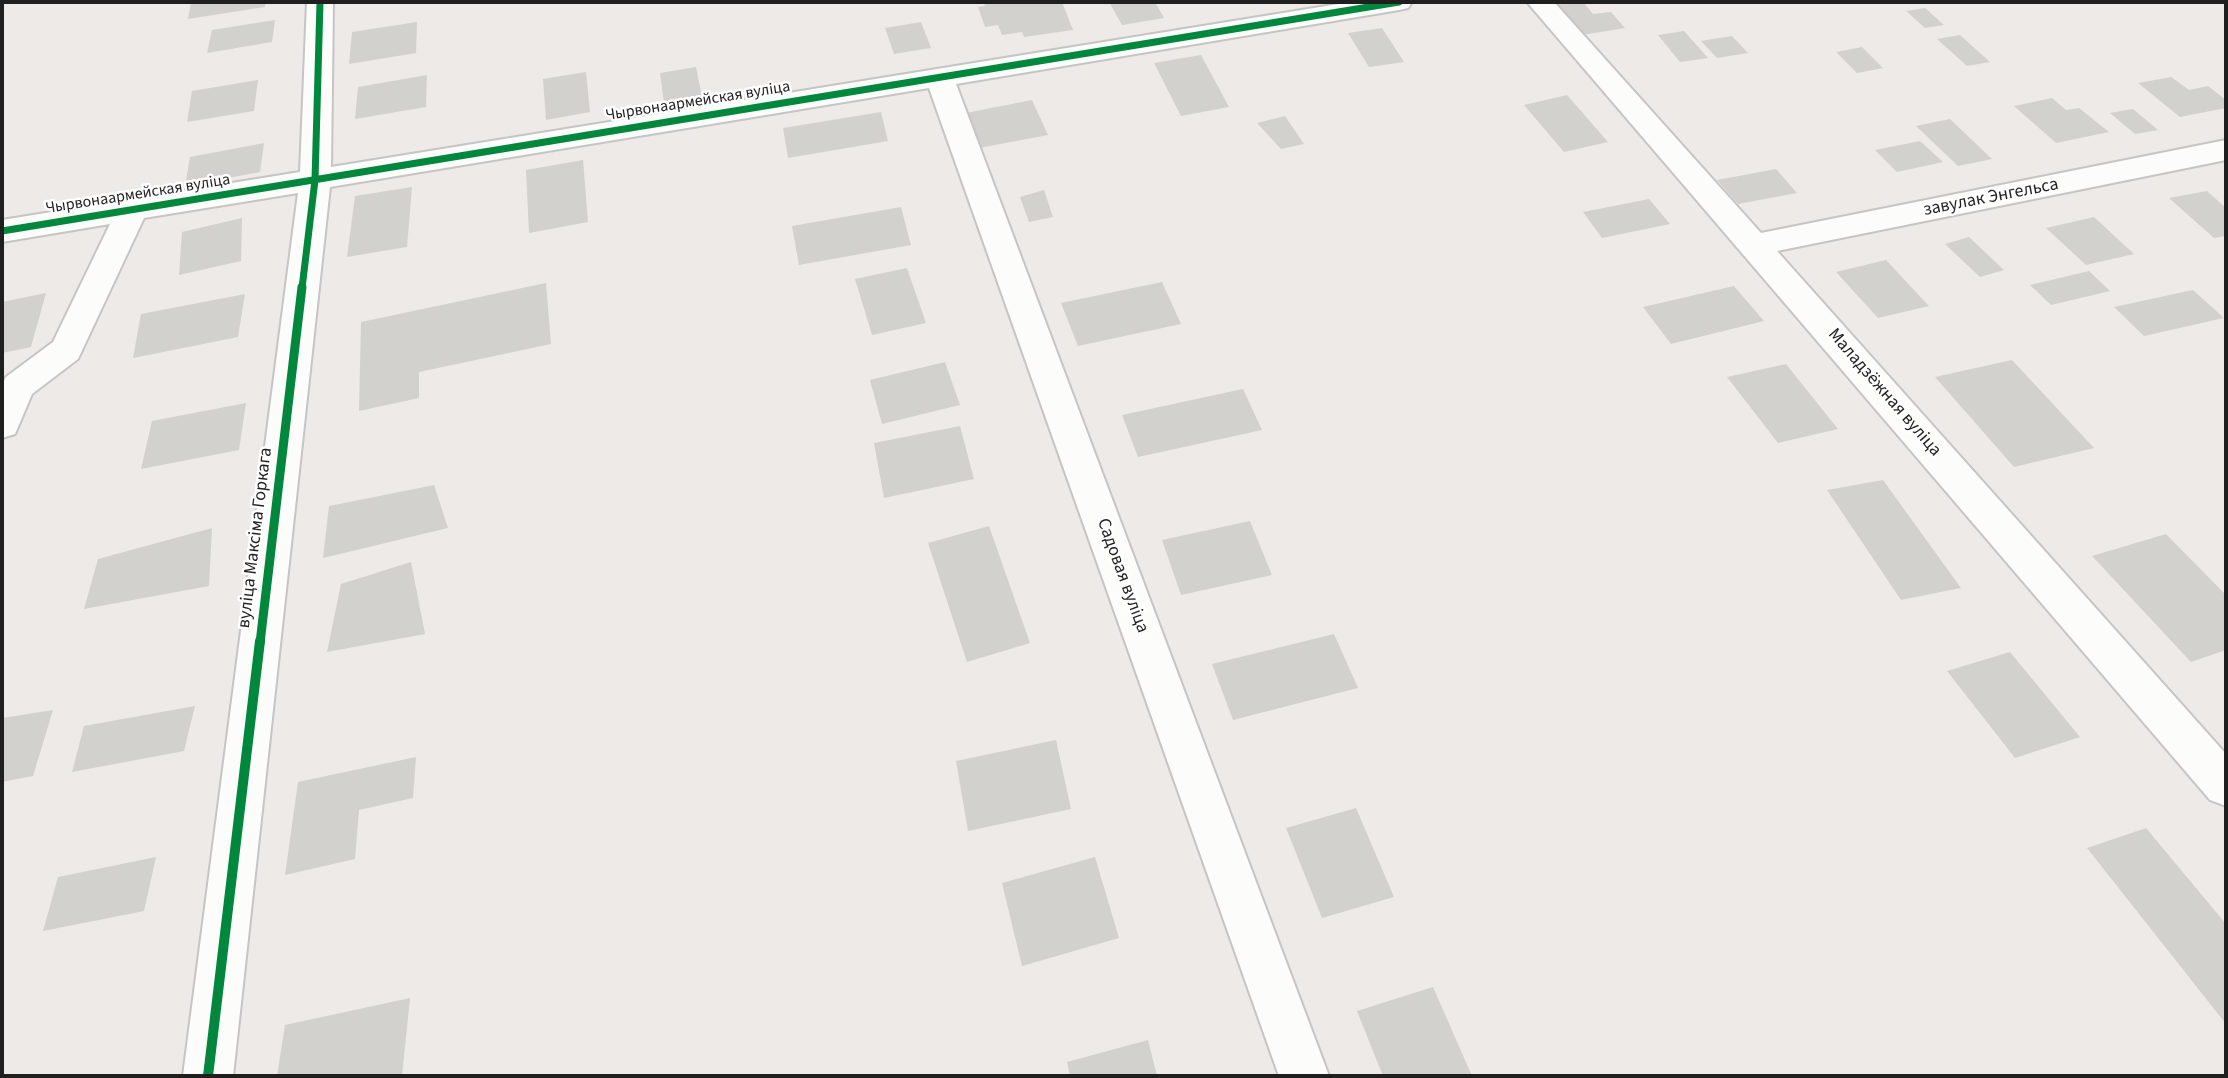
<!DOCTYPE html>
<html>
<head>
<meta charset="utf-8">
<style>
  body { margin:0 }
  #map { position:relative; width:2228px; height:1078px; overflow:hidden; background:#edeae7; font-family:"Source Sans 3",sans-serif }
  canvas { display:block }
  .frame { position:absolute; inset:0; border:4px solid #1f1f1f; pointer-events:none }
</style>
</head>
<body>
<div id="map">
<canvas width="2228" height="1078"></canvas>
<div class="frame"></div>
</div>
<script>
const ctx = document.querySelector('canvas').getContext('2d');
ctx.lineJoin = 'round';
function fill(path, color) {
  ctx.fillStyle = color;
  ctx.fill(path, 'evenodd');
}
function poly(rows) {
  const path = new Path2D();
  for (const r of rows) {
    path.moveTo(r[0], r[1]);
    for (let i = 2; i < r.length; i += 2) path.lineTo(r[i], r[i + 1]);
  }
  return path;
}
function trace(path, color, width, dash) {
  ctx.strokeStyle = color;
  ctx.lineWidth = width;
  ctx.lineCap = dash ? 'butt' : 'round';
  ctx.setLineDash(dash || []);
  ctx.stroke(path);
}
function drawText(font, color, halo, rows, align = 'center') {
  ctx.font = font + ' "Source Sans 3",sans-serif';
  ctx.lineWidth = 5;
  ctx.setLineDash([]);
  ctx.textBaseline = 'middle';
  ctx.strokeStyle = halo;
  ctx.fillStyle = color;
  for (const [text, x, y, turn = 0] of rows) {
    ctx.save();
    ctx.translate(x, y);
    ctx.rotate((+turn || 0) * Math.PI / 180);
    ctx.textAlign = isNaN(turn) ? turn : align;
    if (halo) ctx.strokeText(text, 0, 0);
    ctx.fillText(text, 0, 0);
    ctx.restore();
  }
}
const building = poly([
  [191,2,266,2,265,7,188,19],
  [983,2,1062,2,1073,30,1024,37,1022,32,1002,35,998,25,985,27,978,7,985,6],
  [1109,2,1155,2,1164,18,1122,25],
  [1549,2,1583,2,1593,14,1611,12,1625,28,1576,36],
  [1925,8,1944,25,1925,28,1906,11],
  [275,20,272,42,207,53,212,30],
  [417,22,416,53,349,64,352,32],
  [921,22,931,48,894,54,885,28],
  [1382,28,1404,62,1369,67,1348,33],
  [1684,31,1708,58,1680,62,1658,35],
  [1960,35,1990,62,1967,66,1937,39],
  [1732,36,1748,53,1717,58,1701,41],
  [1862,47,1883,68,1857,73,1836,52],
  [1201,55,1229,107,1181,116,1154,63],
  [696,67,702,97,664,103,660,73],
  [586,72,590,112,546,120,543,79],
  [427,75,426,107,355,119,358,87],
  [2171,77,2189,90,2208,86,2226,100,2226,108,2180,117,2138,83],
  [258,80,254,111,187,122,192,91],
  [1567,95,1608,142,1564,152,1524,105],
  [2052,98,2066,110,2079,108,2109,132,2056,143,2014,106],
  [1032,100,1048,135,979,148,966,113],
  [2133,109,2158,130,2135,134,2110,113],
  [881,112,888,141,788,158,783,128],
  [1285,116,1304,144,1281,149,1257,123],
  [1950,119,1992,159,1958,166,1916,126],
  [1920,141,1943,162,1897,172,1875,150],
  [264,143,260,172,185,186,190,157],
  [583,160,588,222,529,233,526,170],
  [1776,169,1797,193,1738,204,1717,180],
  [412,187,407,247,347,257,355,196],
  [1044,190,1053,217,1029,222,1020,197],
  [2207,191,2226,208,2226,236,2214,238,2169,198],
  [1649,199,1670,224,1602,238,1583,212],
  [901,207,911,245,799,265,792,226],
  [2094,217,2134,254,2086,265,2046,228],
  [242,218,241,261,179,275,182,232],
  [1969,237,2004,270,1980,277,1945,244],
  [1886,260,1929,306,1878,318,1836,272],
  [907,268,926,323,872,335,855,279],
  [2089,271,2110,291,2051,305,2030,285],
  [1162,282,1181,324,1078,346,1061,303],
  [546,283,551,344,419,372,419,398,359,411,361,322],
  [1734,286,1764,321,1671,344,1643,307],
  [2193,290,2224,318,2144,336,2114,307],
  [46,293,31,347,2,353,2,302],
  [245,294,238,337,133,358,141,314],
  [2012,360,2094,448,2014,467,1935,377],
  [945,362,960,405,882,424,870,380],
  [1786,364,1838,429,1778,443,1727,377],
  [1243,389,1262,430,1138,457,1122,415],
  [246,403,239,450,141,469,152,421],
  [960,426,974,479,884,498,874,443],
  [1883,480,1961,588,1901,600,1827,490],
  [434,485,448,528,323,558,329,506],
  [1250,521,1272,575,1181,595,1162,540],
  [989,526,1030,643,967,662,928,543],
  [212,528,209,586,84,609,98,559],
  [2166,534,2226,595,2226,650,2191,662,2092,556],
  [411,562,425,634,327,652,341,584],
  [1334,634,1358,688,1233,720,1212,664],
  [2010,652,2080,737,2015,758,1947,671],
  [195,706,184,751,72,772,84,726],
  [53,710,33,776,2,782,2,718],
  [1056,740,1071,809,968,831,956,761],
  [416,757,413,798,359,810,355,859,285,875,298,782],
  [1356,808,1394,897,1322,918,1286,828],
  [2146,828,2226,924,2226,1024,2087,848],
  [156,857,144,911,43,931,58,877],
  [1095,857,1119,938,1022,966,1002,883],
  [1433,987,1472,1076,1383,1076,1357,1011],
  [410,998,402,1076,277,1076,285,1025],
  [1148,1040,1157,1076,1070,1076,1067,1062]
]);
const minor = poly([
  [307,2,333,2,331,167,1351,2,1412,2,1408,8,1399,10,956,84,1329,1076,1279,1076,929,88,330,187,233,1076,183,1076,298,193,144,218,78,359,32,394,15,434,2,438,2,384,6,377,53,342,110,224,2,242,2,220,300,172,307,2],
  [1527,2,1554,2,1761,233,2226,140,2226,160,1777,251,2226,754,2226,806,2210,800,1527,2]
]);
const cyclewayFar2 = poly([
  [2,231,1399,2],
  [302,288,315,180,320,2]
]);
const cyclewayFar1 = poly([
  [260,643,302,287]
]);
const cycleway = poly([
  [208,1076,260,641]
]);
const farStreetnames = [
  ["Чырвонаармейская вуліца",698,102,-9],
  ["Чырвонаармейская вуліца",138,195,-9]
];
const streetNames = [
  ["завулак Энгельса",1991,198,-11],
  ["Маладзёжная вуліца",1884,393,49],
  ["вуліца Максіма Горкага",256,538,-83],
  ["Садовая вуліца",1122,576,70]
];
fill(building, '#d3d1ce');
trace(minor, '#c6c5c3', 4);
fill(minor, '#fcfcfb');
trace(cyclewayFar2, '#00873e', 7);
trace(cyclewayFar1, '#00873e', 9);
trace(cycleway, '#00873e', 10);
drawText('16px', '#1f1f1f', '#fff', farStreetnames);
drawText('18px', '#1f1f1f', '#fff', streetNames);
</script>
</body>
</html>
